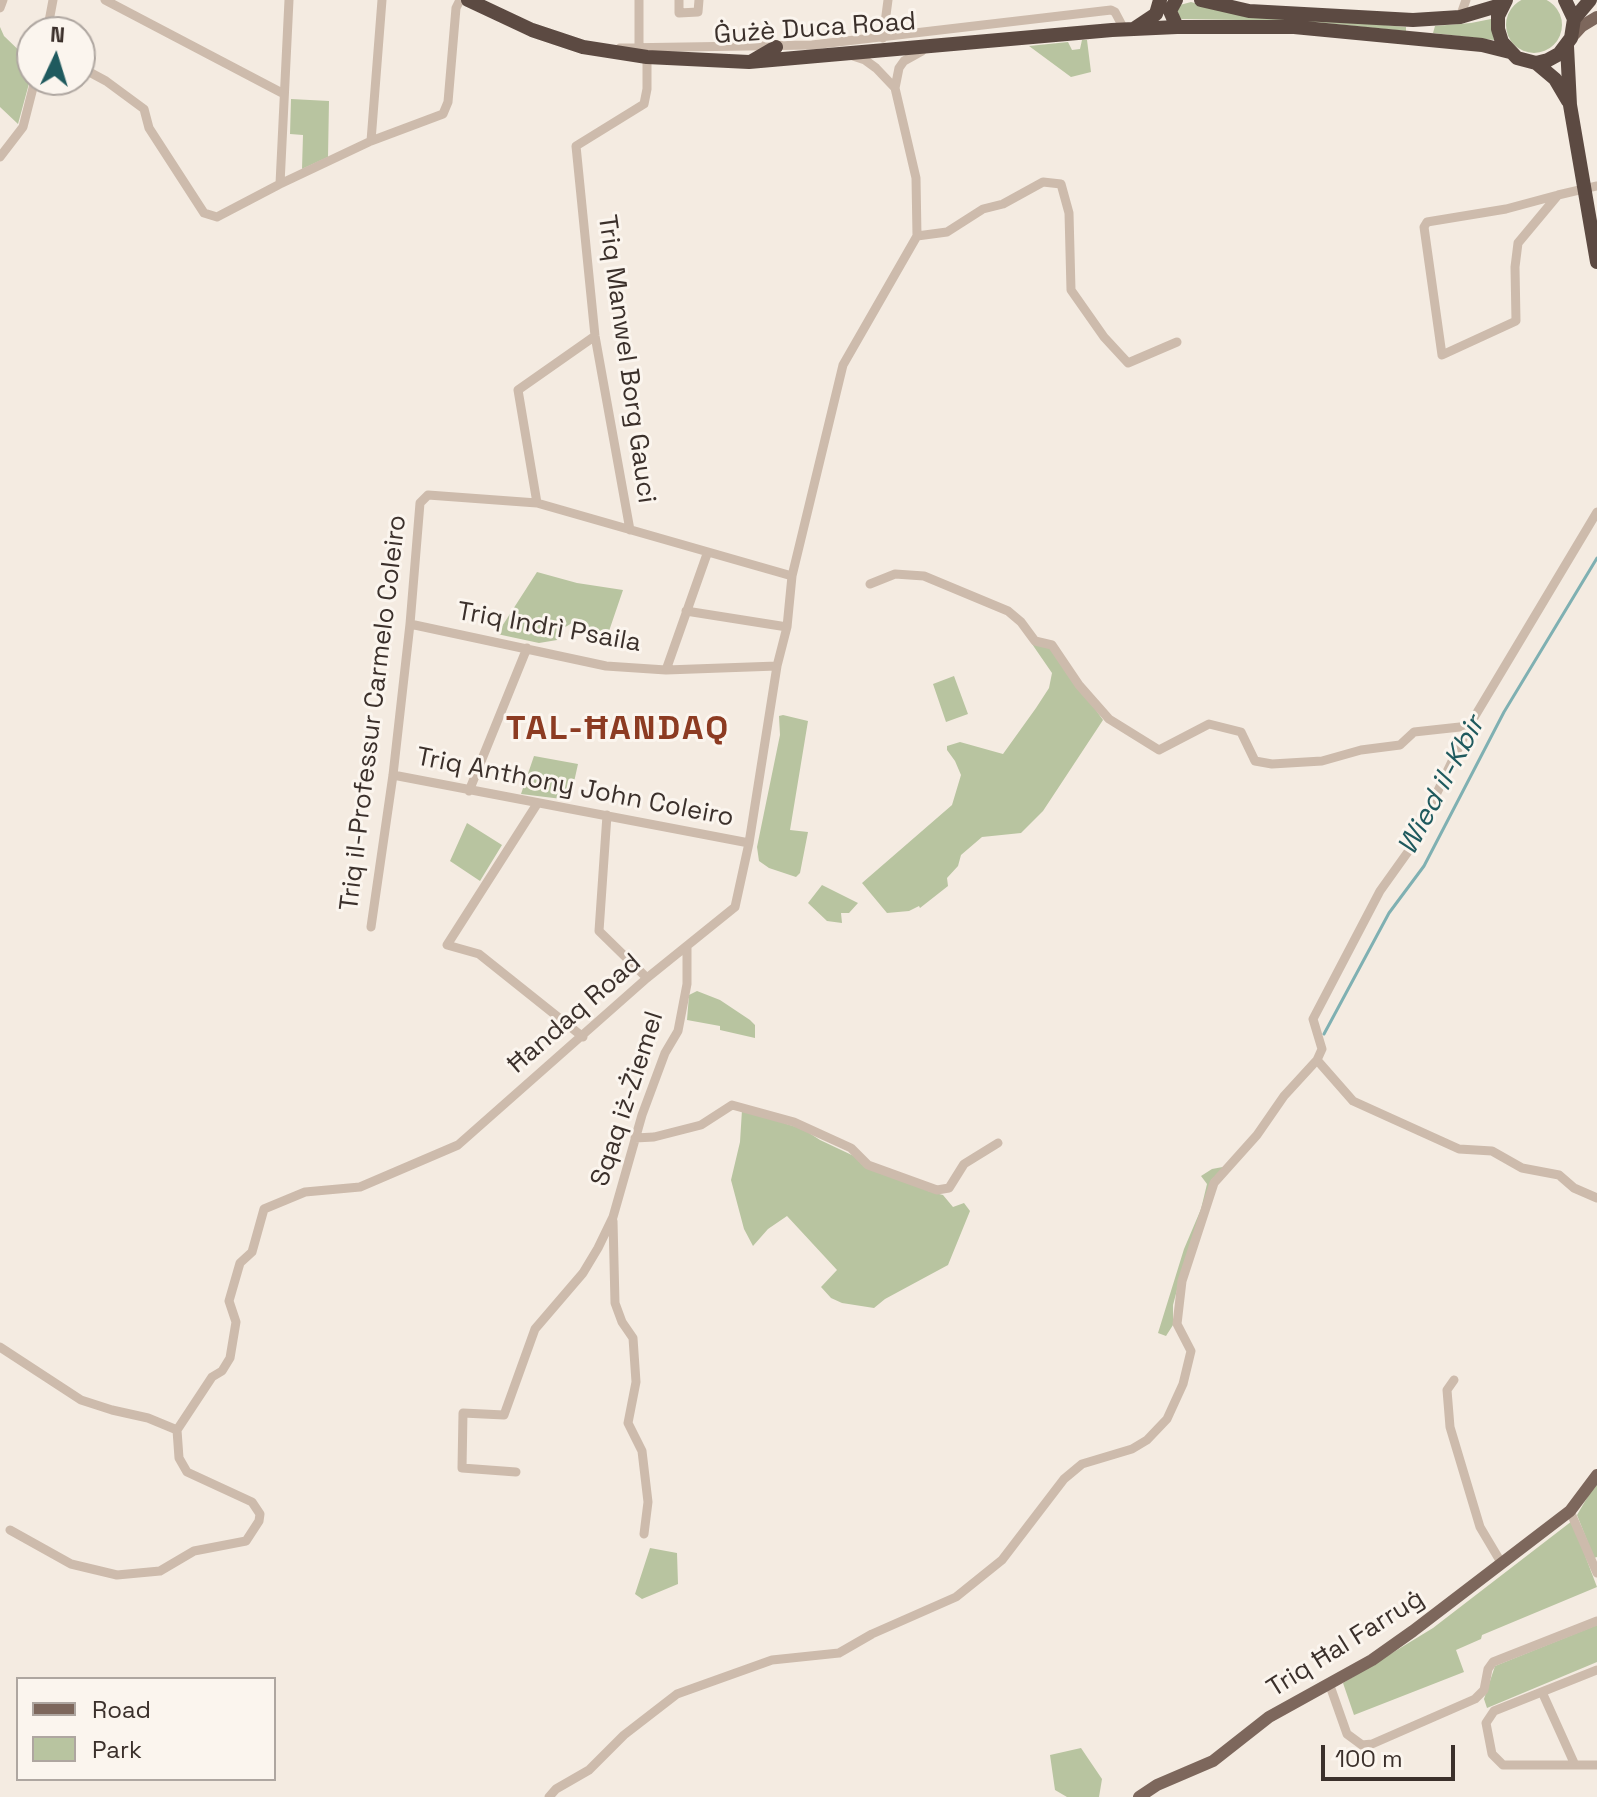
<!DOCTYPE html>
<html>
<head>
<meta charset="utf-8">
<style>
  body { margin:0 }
  #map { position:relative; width:1597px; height:1797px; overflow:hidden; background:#f4ebe1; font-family:"Space Grotesk",sans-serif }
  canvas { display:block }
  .legend { position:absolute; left:16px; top:1677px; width:260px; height:104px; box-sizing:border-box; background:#fbf5ee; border:2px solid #aea6a0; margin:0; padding:10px 14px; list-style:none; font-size:24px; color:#3b302b }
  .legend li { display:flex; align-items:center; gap:16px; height:40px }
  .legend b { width:40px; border:2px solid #aea6a0 }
  .north { position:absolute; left:16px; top:16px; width:80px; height:80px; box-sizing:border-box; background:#fbf5ee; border:2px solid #aea6a0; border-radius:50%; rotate:4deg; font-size:22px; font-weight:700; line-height:32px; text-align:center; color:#3b302b }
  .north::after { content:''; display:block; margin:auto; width:28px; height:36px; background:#1f5a5e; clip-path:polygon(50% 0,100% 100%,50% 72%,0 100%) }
  .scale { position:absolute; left:1321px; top:1745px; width:134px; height:36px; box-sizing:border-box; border:4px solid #3b302b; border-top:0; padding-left:10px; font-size:24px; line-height:28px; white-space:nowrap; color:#3b302b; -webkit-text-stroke:6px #fbf5ee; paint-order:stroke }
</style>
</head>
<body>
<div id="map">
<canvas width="1597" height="1797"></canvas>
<ul class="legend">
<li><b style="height:10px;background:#7d675c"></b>Road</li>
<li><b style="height:22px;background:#b8c4a0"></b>Park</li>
</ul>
<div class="north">N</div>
<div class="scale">100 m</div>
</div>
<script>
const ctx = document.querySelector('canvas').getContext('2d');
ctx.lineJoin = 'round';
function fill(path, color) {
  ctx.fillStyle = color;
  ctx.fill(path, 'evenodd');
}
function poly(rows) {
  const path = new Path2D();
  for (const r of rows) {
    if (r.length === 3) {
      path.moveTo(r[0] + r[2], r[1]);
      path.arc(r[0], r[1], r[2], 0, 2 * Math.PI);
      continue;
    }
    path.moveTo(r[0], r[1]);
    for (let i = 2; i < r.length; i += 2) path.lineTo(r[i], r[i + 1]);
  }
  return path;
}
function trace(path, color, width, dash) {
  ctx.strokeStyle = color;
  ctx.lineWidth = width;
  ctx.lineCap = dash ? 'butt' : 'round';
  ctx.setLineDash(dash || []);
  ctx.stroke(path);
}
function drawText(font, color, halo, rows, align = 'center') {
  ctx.font = font + ' "Space Grotesk",sans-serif';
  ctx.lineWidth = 6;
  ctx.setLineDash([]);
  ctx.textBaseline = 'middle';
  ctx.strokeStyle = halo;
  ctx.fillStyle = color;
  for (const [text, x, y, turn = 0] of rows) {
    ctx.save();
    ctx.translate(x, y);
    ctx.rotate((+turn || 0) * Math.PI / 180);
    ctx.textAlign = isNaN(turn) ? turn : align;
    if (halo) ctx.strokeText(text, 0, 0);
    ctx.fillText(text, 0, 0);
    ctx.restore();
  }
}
const green = poly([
  [1534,25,28],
  [1191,2,1219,10,1406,27,1406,31,1303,21,1180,19,1177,8,1180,5],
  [1491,19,1494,40,1433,33,1435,26,1471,23],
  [0,27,4,36,31,62,28,74,31,76,18,124,0,107],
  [1082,40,1087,40,1091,72,1071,77,1029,46,1068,42,1072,50,1080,49],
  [291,99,329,101,328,157,302,169,303,135,290,134],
  [537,572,577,583,623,590,608,634,572,623,562,629,557,640,539,643,497,634],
  [1032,644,1052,648,1103,720,1043,811,1021,833,982,837,961,855,958,866,947,878,948,886,920,908,919,906,909,911,887,913,862,883,952,805,961,775,955,761,947,750,947,746,960,742,1003,754,1036,708,1049,688,1052,673],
  [954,676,968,714,946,722,933,684],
  [783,715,808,721,790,830,808,832,800,873,796,877,769,868,759,861,757,847,780,735,779,716],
  [534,756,578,764,570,800,521,794],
  [467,823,502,845,480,881,450,861],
  [822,885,858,903,849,913,841,913,842,923,827,921,808,903],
  [697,991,720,1000,750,1020,755,1025,755,1038,720,1030,720,1026,687,1020,689,995],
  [742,1110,803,1129,820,1140,928,1191,943,1195,953,1207,964,1203,970,1211,948,1265,885,1299,874,1308,842,1303,831,1298,821,1287,837,1270,787,1216,768,1229,753,1246,744,1229,731,1180,740,1142],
  [1228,1166,1212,1179,1185,1260,1173,1305,1173,1325,1166,1336,1158,1333,1184,1249,1201,1209,1207,1184,1201,1176,1212,1169],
  [1597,1481,1597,1557,1594,1558,1577,1515],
  [1572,1521,1597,1587,1482,1635,1481,1639,1456,1650,1464,1672,1354,1715,1343,1683,1433,1628],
  [650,1548,677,1553,678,1584,642,1599,635,1594],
  [1597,1625,1597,1662,1487,1708,1484,1699,1495,1666],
  [1081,1748,1102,1779,1099,1797,1067,1797,1055,1790,1050,1755]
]);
const stream = poly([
  [1324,1034,1389,913,1424,866,1504,712,1597,558]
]);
const minor = poly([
  [105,0,284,94],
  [639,0,639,47],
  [679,0,679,13,698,12,699,0],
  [0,8,3,0],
  [1460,17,1466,0],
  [47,32,53,0],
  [883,38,888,0],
  [620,48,812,45,1111,10,1115,12,1124,29],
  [850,55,865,60,876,68,895,88],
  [80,67,106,81,144,109,149,128,204,213,217,217,280,184,371,141,443,114,448,102,456,8,460,0],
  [371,141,382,0],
  [0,157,23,127,35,80],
  [280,184,289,0],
  [1558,195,1518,243,1515,267,1516,321,1442,355,1424,227,1427,222,1506,209,1558,195,1597,186],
  [917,236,947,232,983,209,1003,204,1043,182,1061,184,1069,213,1071,290,1104,337,1128,363,1177,342],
  [537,503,518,390,595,336],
  [630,530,595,336,576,146,644,104,647,89,647,57],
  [870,584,895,574,924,576,1008,611,1021,622,1035,641,1052,645,1079,685,1109,719,1159,750,1209,724,1241,732,1255,761,1272,764,1322,761,1361,750,1400,745,1414,732,1469,726],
  [686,611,787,627],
  [410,624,606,666,666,670,777,666],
  [666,670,707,554],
  [393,775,749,843],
  [469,791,527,648],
  [537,804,447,945,479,954,583,1037],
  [607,815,599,931,647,978],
  [371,927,393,775,410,624,420,503,428,495,537,503,792,576],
  [1317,1060,1353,1101,1459,1149,1492,1151,1522,1168,1559,1175,1574,1188,1597,1198],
  [635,1138,654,1137,701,1125,732,1105,794,1122,851,1148,868,1165,937,1190,949,1188,964,1164,998,1143],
  [613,1221,615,1303,622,1322,633,1338,636,1382,628,1423,642,1451,648,1502,644,1534],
  [0,1347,81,1400,112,1410,148,1418,177,1430],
  [1454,1380,1447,1390,1450,1427,1480,1527,1502,1564],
  [516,1472,462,1468,463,1413,504,1415,535,1329,583,1273,598,1248,613,1217,642,1115,665,1053,678,1031,687,984,687,947],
  [1570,1511,1597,1573],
  [10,1530,71,1564,117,1575,160,1571,194,1551,246,1541,259,1521,260,1514,252,1502,187,1472,179,1458,177,1430,212,1377,222,1371,230,1358,236,1322,229,1301,240,1263,252,1252,264,1209,305,1192,360,1187,458,1145,647,978,735,907,749,843,777,666,787,627,792,576,843,365,917,236,916,178,895,88,899,68,904,61,922,51],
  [1597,1670,1494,1711,1486,1723,1492,1754,1503,1765,1597,1765],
  [1329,1683,1347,1734,1362,1745,1372,1744,1475,1699,1484,1690,1488,1669,1493,1662,1597,1621],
  [1542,1692,1575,1765],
  [549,1797,556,1789,589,1770,624,1735,677,1694,772,1660,839,1653,872,1634,956,1597,1002,1560,1064,1479,1082,1464,1132,1449,1147,1440,1167,1419,1183,1384,1191,1351,1177,1324,1182,1281,1214,1183,1257,1135,1284,1096,1317,1060,1322,1049,1313,1019,1380,891,1410,849,1469,726,1597,512]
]);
const major = poly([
  [1571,38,1582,26,1597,17],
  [1139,1797,1157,1785,1213,1761,1269,1717,1372,1660,1413,1631,1570,1511,1597,1475]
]);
const highway = poly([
  [468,0,532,30,583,47,647,57,749,62,1112,30,1177,27,1294,27,1482,45,1510,52],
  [1176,0,1170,11,1177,27],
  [1201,0,1249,11,1413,20,1460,17,1504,4],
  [1506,0,1498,16,1498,29,1502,42,1517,58,1536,63,1548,60,1559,54,1571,38,1574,19,1565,0],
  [1574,19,1590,0],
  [1135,28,1156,14,1160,0],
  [1567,46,1570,105,1597,262],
  [752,61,776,47],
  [1536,63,1555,79,1568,101]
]);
const streetNames = [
  ["Ġużè Duca Road",815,29,-4],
  ["Triq Manwel Borg Gauci",626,359,82],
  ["Triq Indrì Psaila",549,628,10],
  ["Triq il-Professur Carmelo Coleiro",374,713,-83],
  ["Triq Anthony John Coleiro",575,788,11],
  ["Ħandaq Road",575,1014,-41],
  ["Sqaq iż-Żiemel",628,1099,-72],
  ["Triq Ħal Farruġ",1346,1644,-32]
];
const waterNames = [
  ["Wied il-Kbir",1442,786,-62]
];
const districtNames = [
  ["TAL-ĦANDAQ",618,730]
];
fill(green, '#b8c4a0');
trace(stream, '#7fb0b2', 3);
trace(minor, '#cdbbac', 9);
trace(major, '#7d675c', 12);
trace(highway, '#5c4a42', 14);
drawText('26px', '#3b302b', '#fbf5ee', streetNames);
drawText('italic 28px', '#1f5a5e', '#fbf5ee', waterNames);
ctx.letterSpacing = '2px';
drawText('bold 34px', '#8c3b22', '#fbf5ee', districtNames);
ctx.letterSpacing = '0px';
</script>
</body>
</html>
